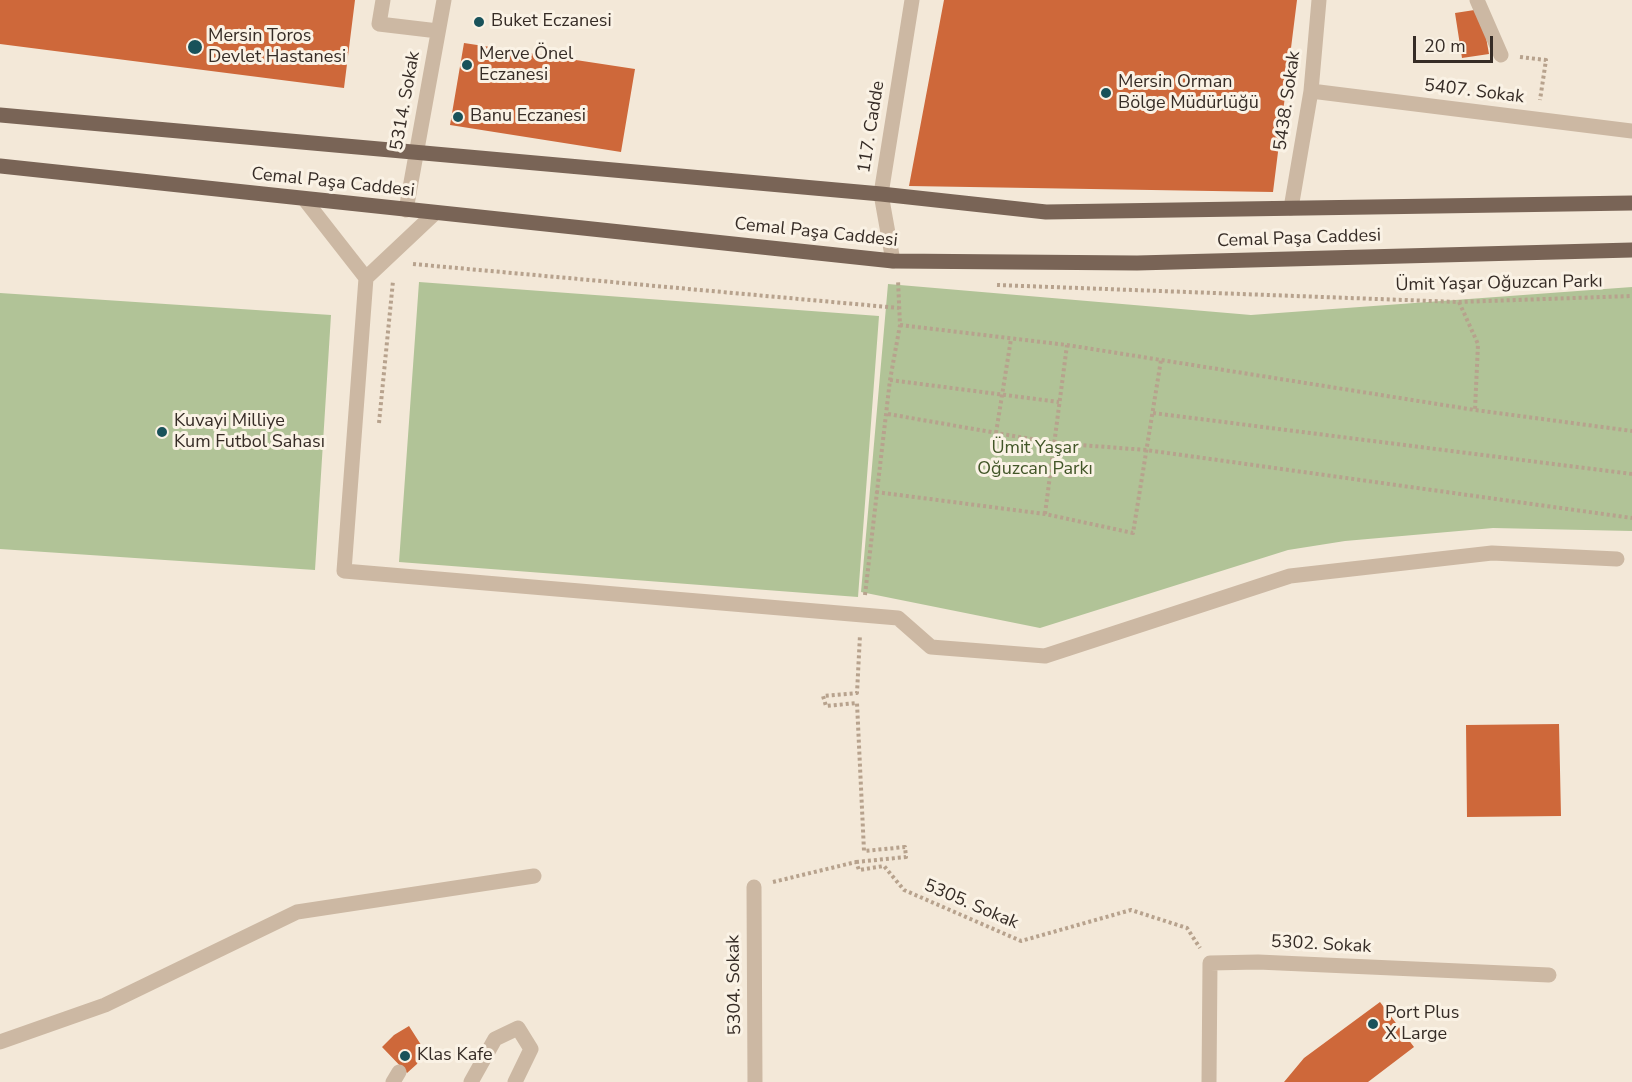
<!DOCTYPE html>
<html>
<head>
<meta charset="utf-8">
<style>
  body { margin:0 }
  #map { position:relative; width:1632px; height:1082px; overflow:hidden; background:#f3e8d8; font-family:"Nunito Sans",sans-serif }
  canvas { display:block }
  .scale { position:absolute; left:1413px; top:36px; width:80px; height:27px; box-sizing:border-box; border:3px solid #362c26; border-top:0; padding-left:8px; font-size:18px; line-height:21px; white-space:nowrap; color:#362c26; -webkit-text-stroke:4px #faf2e5; paint-order:stroke }
</style>
</head>
<body>
<div id="map">
<canvas width="1632" height="1082"></canvas>
<div class="scale">20 m</div>
</div>
<script>
const ctx = document.querySelector('canvas').getContext('2d');
ctx.lineJoin = 'round';
function fill(path, color) {
  ctx.fillStyle = color;
  ctx.fill(path, 'evenodd');
}
function poly(rows) {
  const path = new Path2D();
  for (const r of rows) {
    path.moveTo(r[0], r[1]);
    for (let i = 2; i < r.length; i += 2) path.lineTo(r[i], r[i + 1]);
  }
  return path;
}
function trace(path, color, width, dash) {
  ctx.strokeStyle = color;
  ctx.lineWidth = width;
  ctx.lineCap = dash ? 'butt' : 'round';
  ctx.setLineDash(dash || []);
  ctx.stroke(path);
}
function drawText(font, color, halo, rows, align = 'center') {
  ctx.font = font + ' "Nunito Sans",sans-serif';
  ctx.lineWidth = 6;
  ctx.setLineDash([]);
  ctx.textBaseline = 'middle';
  ctx.strokeStyle = halo;
  ctx.fillStyle = color;
  for (const [text, x, y, turn = 0] of rows) {
    ctx.save();
    ctx.translate(x, y);
    ctx.rotate((+turn || 0) * Math.PI / 180);
    ctx.textAlign = isNaN(turn) ? turn : align;
    if (halo) ctx.strokeText(text, 0, 0);
    ctx.fillText(text, 0, 0);
    ctx.restore();
  }
}
const green = poly([
  [419,282,879,316,858,597,399,562],
  [888,284,1251,315,1632,287,1632,531,1493,528,1345,541,1288,550,1040,628,861,592],
  [0,293,331,315,315,570,0,549]
]);
const building = poly([
  [0,0,355,0,344,88,0,44],
  [944,0,1297,0,1273,192,909,186],
  [1481,9,1489,54,1462,58,1455,13],
  [464,43,635,69,621,152,450,125],
  [1559,724,1561,816,1467,817,1466,725],
  [1380,1002,1414,1047,1368,1082,1284,1082,1304,1058],
  [409,1026,423,1048,417,1064,407,1073,382,1047,394,1035]
]);
const path = poly([
  [1520,57,1546,60,1540,100],
  [413,264,899,308],
  [997,285,1459,302,1632,296],
  [1459,302,1478,344,1475,410],
  [900,325,1067,345,1475,410,1632,431],
  [890,380,1059,402],
  [1153,413,1632,474],
  [888,414,1054,443,1146,450,1632,518],
  [379,423,393,281],
  [996,433,1011,339],
  [876,492,1045,514,1133,533,1161,360],
  [1045,514,1067,345],
  [865,595,890,380,900,325,898,280],
  [856,862,906,857,905,847,864,851,857,703,826,706,823,696,857,693,860,635],
  [773,882,856,862,859,870,884,866,904,890,1021,941,1131,910,1187,928,1200,948]
]);
const minor = poly([
  [383,0,379,24,438,31],
  [1477,0,1501,55],
  [1311,91,1632,131],
  [305,200,366,278,344,571,898,618,931,647,1045,656,1290,576,1492,553,1617,559],
  [1291,208,1311,91,1319,0],
  [406,210,444,0],
  [893,261,881,194,912,0],
  [366,278,435,213],
  [754,887,755,1082],
  [0,1042,105,1005,297,912,534,876],
  [393,1082,399,1072],
  [471,1082,495,1039,518,1028,531,1049,515,1082],
  [1209,1082,1210,963,1258,962,1549,975]
]);
const major = poly([
  [0,115,881,194,1046,212,1632,203],
  [0,166,893,261,1137,263,1632,250]
]);
const markers = [
  [479,22,6,"#19525a"],
  [195,47,8,"#19525a"],
  [467,65,6,"#19525a"],
  [1106,93,6,"#19525a"],
  [458,117,6,"#19525a"],
  [162,432,6,"#19525a"],
  [1373,1024,6,"#19525a"],
  [405,1056,6,"#19525a"]
];
const poiNames = [
  ["Buket Eczanesi",491,22],
  ["Mersin Toros",208,37],
  ["Devlet Hastanesi",208,58],
  ["Merve Önel",479,55],
  ["Eczanesi",479,76],
  ["Mersin Orman",1118,83],
  ["Bölge Müdürlüğü",1118,104],
  ["Banu Eczanesi",470,117],
  ["Kuvayi Milliye",174,422],
  ["Kum Futbol Sahası",174,443],
  ["Port Plus",1385,1014],
  ["X Large",1385,1035],
  ["Klas Kafe",417,1056]
];
const streetNames = [
  ["5407. Sokak",1474,92,7],
  ["5314. Sokak",406,101,-80],
  ["5438. Sokak",1288,101,-82],
  ["117. Cadde",872,127,-81],
  ["Cemal Paşa Caddesi",333,183,6],
  ["Cemal Paşa Caddesi",816,233,6],
  ["Cemal Paşa Caddesi",1299,239,-2],
  ["Ümit Yaşar Oğuzcan Parkı",1499,284,-1],
  ["5305. Sokak",971,905,23],
  ["5302. Sokak",1321,945,3],
  ["5304. Sokak",735,985,-91]
];
const parkNames = [
  ["Ümit Yaşar",1035,449],
  ["Oğuzcan Parkı",1035,470]
];
fill(green, '#b1c397');
fill(building, '#ce683a');
trace(path, '#b7a28d', 4, [3, 3]);
trace(minor, '#ccb8a3', 15);
trace(major, '#796456', 15);
for (const [x, y, r, color] of markers) {
  const dot = new Path2D();
  dot.arc(x, y, r, 0, 2 * Math.PI);
  ctx.fillStyle = color;
  ctx.fill(dot);
  trace(dot, '#faf2e5', 2);
}
drawText('18px', '#362c26', '#faf2e5', poiNames, 'left');
drawText('18px', '#362c26', '#faf2e5', streetNames);
drawText('18px', '#425628', '#faf2e5', parkNames);
</script>
</body>
</html>
